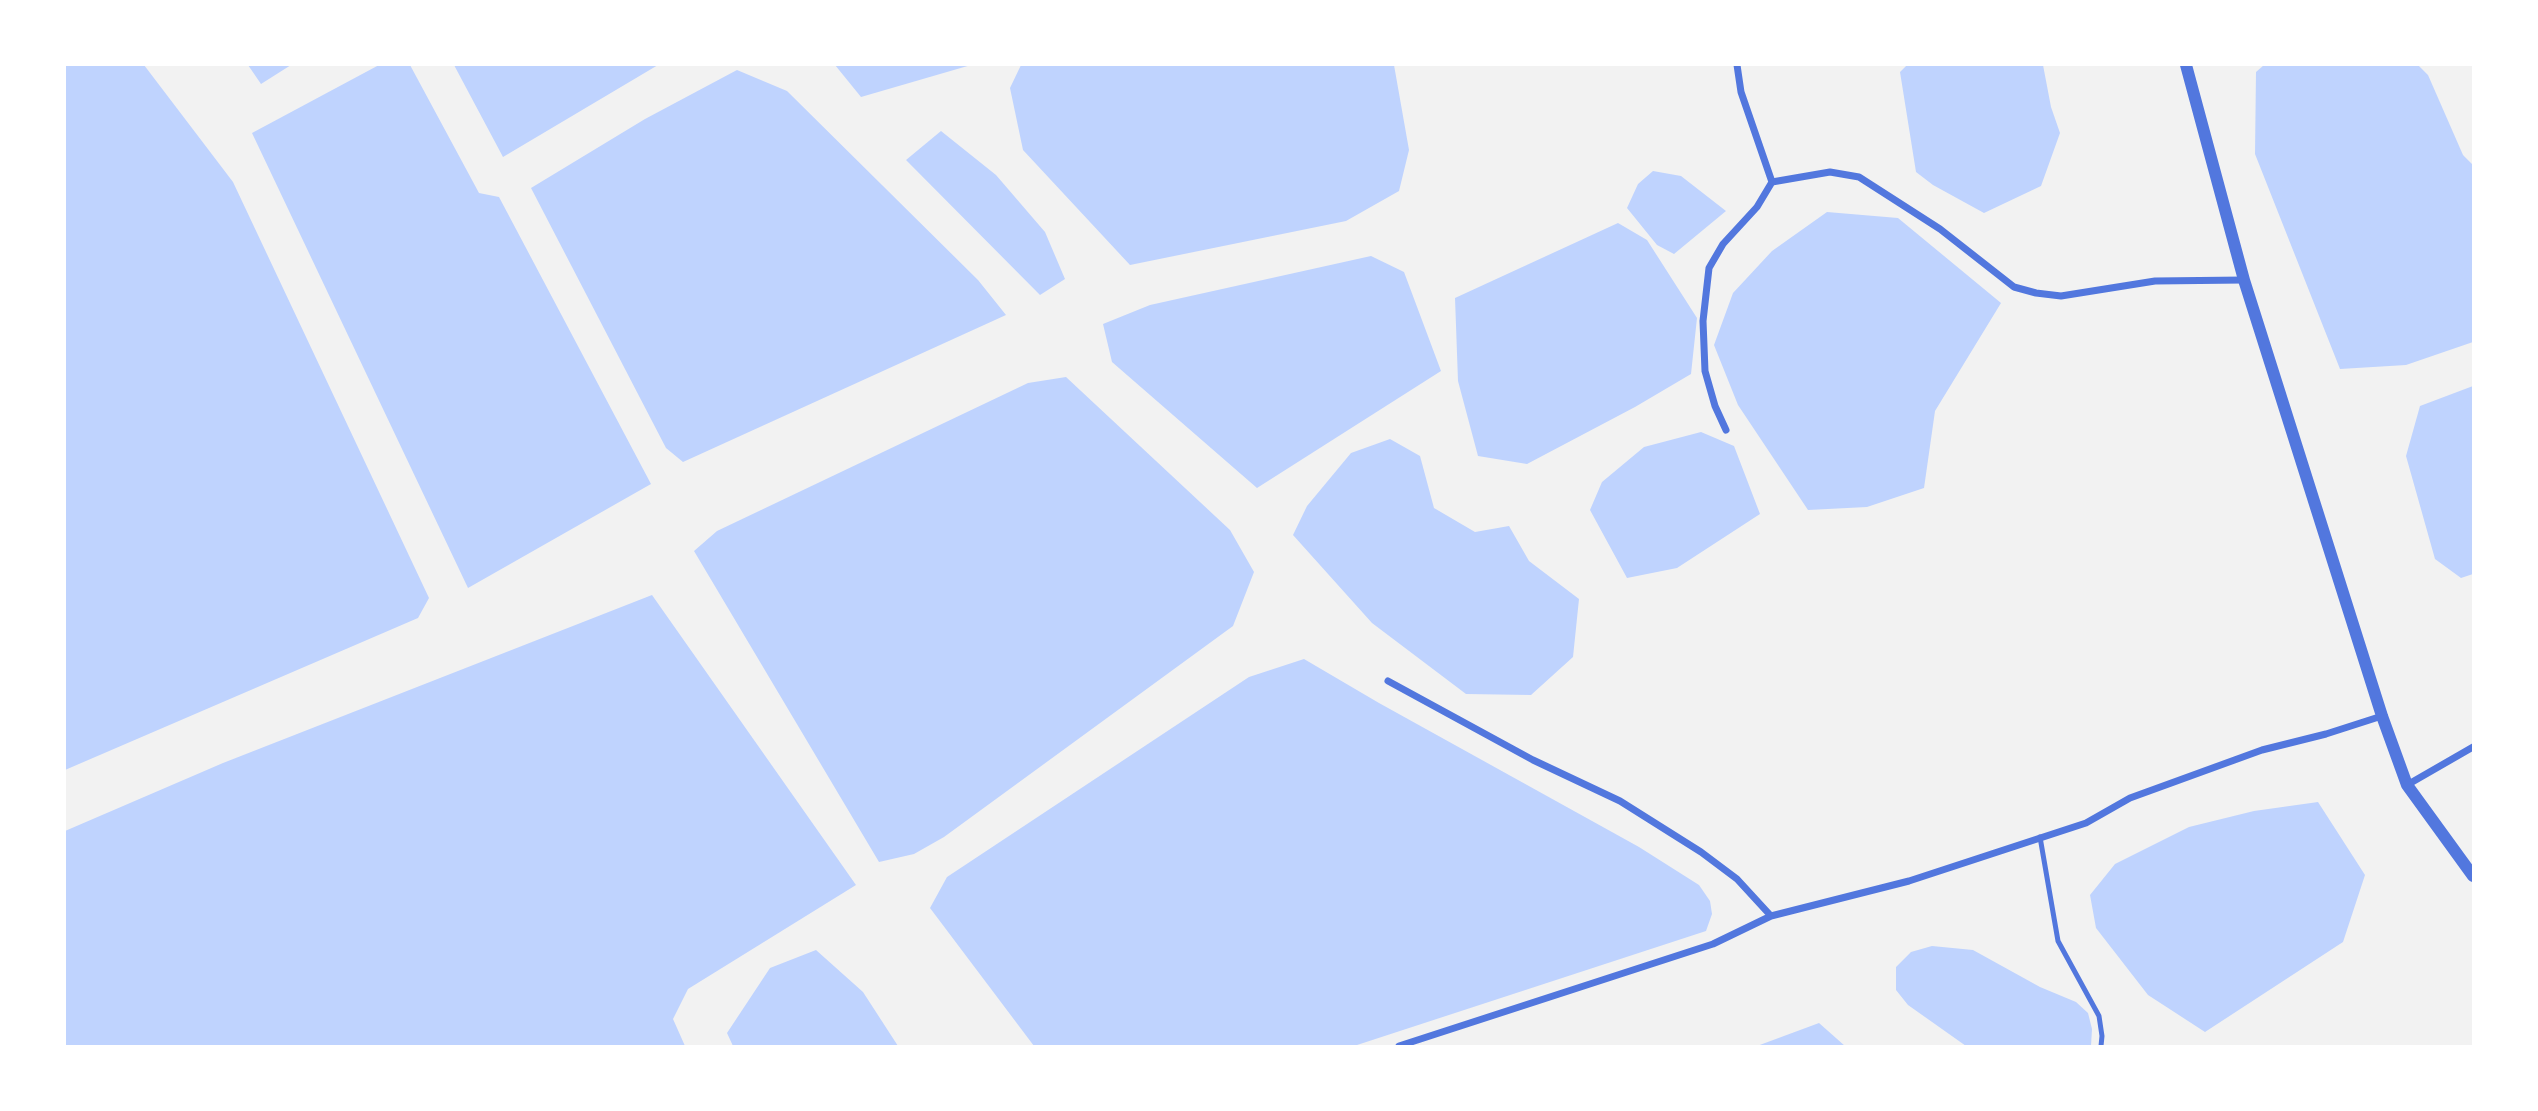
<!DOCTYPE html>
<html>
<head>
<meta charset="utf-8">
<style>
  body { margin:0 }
  #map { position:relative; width:2538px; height:1111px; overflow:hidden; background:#f2f2f2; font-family:"Alegreya Sans",sans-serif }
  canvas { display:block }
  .frame { position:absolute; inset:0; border:66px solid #fff; pointer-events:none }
</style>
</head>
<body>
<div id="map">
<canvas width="2538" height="1111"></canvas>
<div class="frame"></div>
</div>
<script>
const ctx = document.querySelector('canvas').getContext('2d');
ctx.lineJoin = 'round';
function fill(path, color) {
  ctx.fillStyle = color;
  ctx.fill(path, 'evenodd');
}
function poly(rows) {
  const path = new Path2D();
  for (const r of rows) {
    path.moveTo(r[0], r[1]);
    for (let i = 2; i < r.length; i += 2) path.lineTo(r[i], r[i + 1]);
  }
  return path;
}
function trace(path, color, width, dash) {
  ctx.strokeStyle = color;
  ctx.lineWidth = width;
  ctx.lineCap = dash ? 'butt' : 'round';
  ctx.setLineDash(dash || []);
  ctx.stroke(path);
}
const water = poly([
  [65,65,144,65,233,182,429,598,418,618,65,770],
  [248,65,291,65,261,84],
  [379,65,410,65,479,193,499,197,651,484,468,588,252,133],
  [454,65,658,65,503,157],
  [835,65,971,65,861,97],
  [1021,65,1394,65,1409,150,1399,191,1346,221,1130,265,1023,150,1010,88],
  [1907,65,2043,65,2051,107,2060,133,2041,186,1984,213,1933,185,1916,172,1900,72],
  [2264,65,2418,65,2428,75,2463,155,2473,165,2473,342,2406,365,2340,369,2255,154,2256,72],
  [737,70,787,91,978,280,1006,315,683,462,666,448,531,188,645,119],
  [941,131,996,175,1045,232,1065,279,1040,295,906,160],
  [1653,171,1681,176,1726,211,1674,254,1657,245,1627,208,1638,184],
  [1827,212,1898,218,2001,303,1935,411,1924,488,1867,507,1808,510,1738,405,1714,345,1733,293,1772,251],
  [1618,223,1647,240,1697,318,1691,374,1635,407,1527,464,1478,456,1458,381,1455,298],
  [1371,256,1404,272,1441,371,1257,488,1112,362,1103,324,1150,305],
  [1066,377,1230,530,1254,572,1233,626,944,837,914,854,879,862,694,551,717,531,1028,383],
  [2473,386,2473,574,2461,578,2435,559,2406,456,2420,406],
  [1701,432,1734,446,1760,514,1677,568,1627,578,1590,510,1602,482,1644,447],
  [1390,439,1420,456,1434,508,1475,532,1509,526,1529,561,1579,599,1573,657,1531,695,1466,694,1372,623,1293,535,1307,506,1351,453],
  [652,595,856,885,688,989,673,1019,685,1046,65,1046,65,831,223,763],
  [1304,659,1379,703,1639,847,1699,885,1710,901,1712,914,1706,931,1354,1046,1034,1046,930,908,947,877,1249,677],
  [2318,802,2365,875,2343,942,2205,1032,2148,995,2096,928,2090,895,2115,864,2189,827,2254,811],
  [1932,946,1973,950,2040,987,2076,1002,2088,1013,2092,1029,2091,1046,1966,1046,1908,1005,1896,990,1896,967,1911,952],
  [816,950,863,992,898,1046,733,1046,727,1033,770,968],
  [1819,1023,1845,1046,1757,1046]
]);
const service = poly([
  [2040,837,2058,941,2099,1016,2102,1036,2101,1046]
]);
const minor = poly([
  [1737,65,1741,92,1772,182],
  [1726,430,1715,406,1705,371,1703,321,1709,268,1723,244,1757,207,1772,182,1830,172,1859,177,1940,229,2014,287,2036,293,2061,296,2155,281,2244,280],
  [1388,681,1533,760,1620,801,1701,852,1737,879,1771,916],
  [2407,785,2473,747],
  [1399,1046,1713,944,1771,916,1909,881,2086,823,2130,798,2262,750,2326,734,2382,716]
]);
const tertiary = poly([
  [2186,65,2244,280,2382,716,2407,785,2473,876]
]);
fill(water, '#bfd3fe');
trace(service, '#5277de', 5);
trace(minor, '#5277de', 7);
trace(tertiary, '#5277de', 12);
</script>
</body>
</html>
